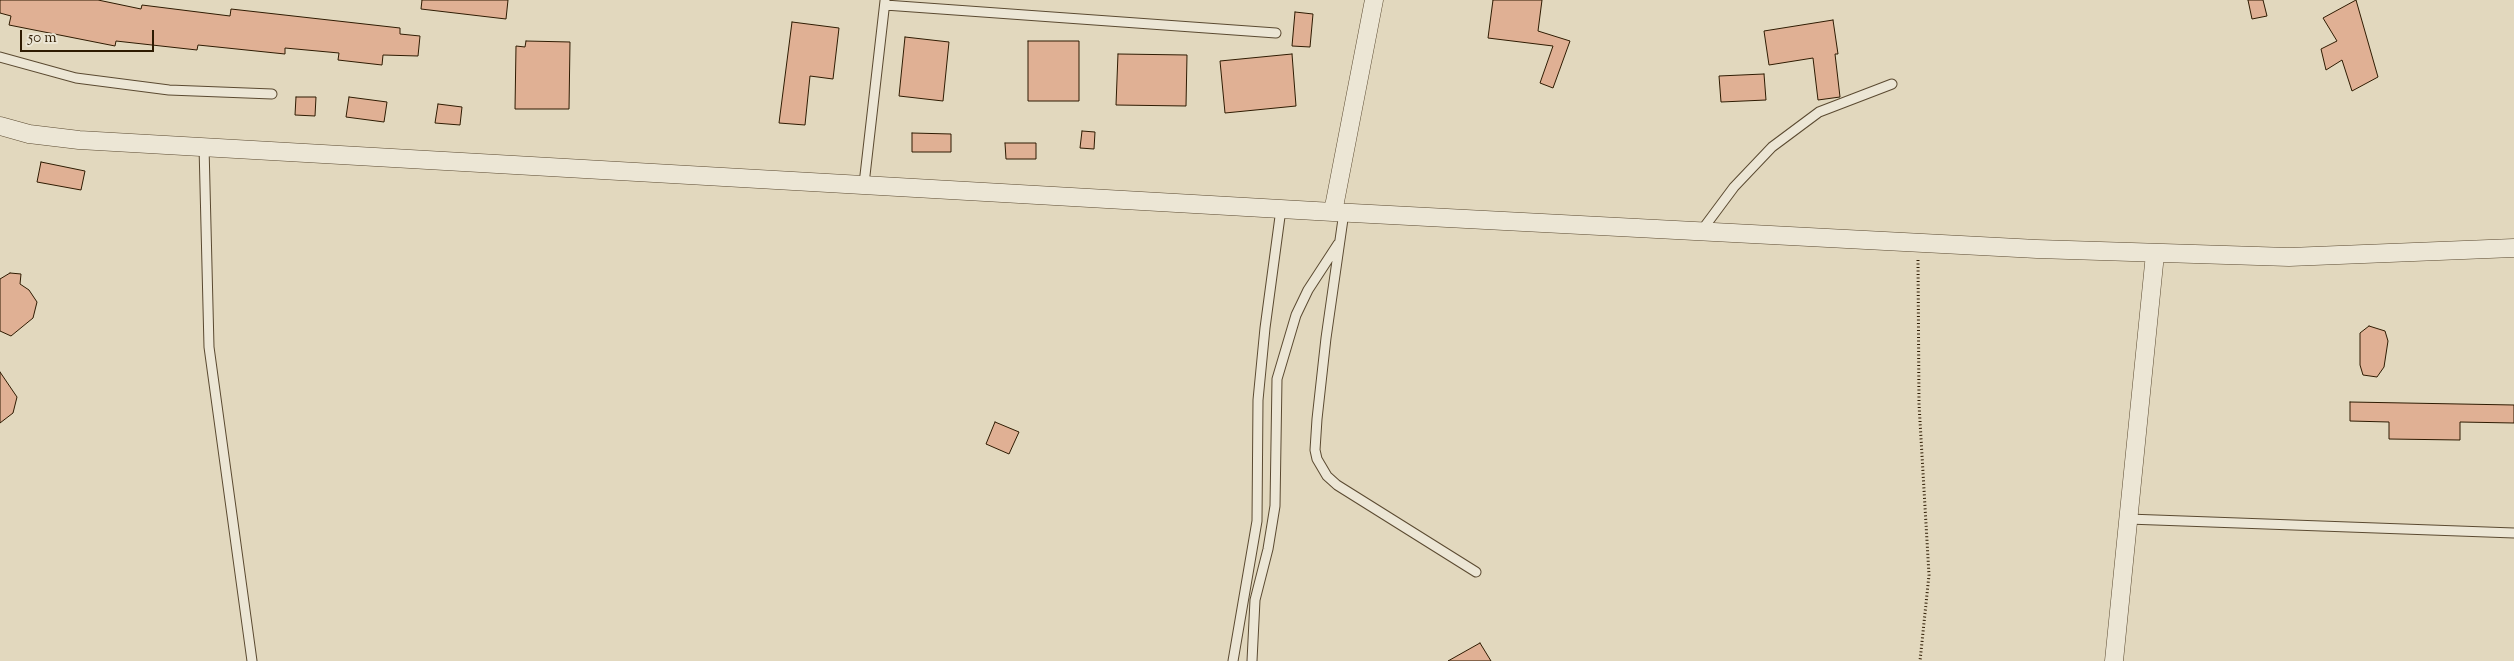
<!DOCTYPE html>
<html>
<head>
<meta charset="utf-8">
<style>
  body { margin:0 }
  #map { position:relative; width:2514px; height:661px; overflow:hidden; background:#e2d8be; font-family:"Sorts Mill Goudy",serif }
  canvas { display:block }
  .scale { position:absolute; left:20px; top:30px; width:134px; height:22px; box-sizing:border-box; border:2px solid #2e1b02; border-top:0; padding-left:6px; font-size:15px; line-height:18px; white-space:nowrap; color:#2e1b02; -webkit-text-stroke:4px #ece6d5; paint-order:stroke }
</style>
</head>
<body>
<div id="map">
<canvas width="2514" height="661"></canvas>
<div class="scale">50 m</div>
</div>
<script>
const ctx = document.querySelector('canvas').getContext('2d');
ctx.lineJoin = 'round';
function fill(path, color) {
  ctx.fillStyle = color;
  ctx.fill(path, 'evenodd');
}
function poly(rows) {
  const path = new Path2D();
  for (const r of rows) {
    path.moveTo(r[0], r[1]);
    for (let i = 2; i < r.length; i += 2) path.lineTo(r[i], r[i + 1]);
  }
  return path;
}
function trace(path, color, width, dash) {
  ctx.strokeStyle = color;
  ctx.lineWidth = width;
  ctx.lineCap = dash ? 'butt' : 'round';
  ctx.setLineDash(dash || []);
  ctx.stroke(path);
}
const building = poly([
  [0,0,98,0,141,9,142,5,230,16,231,9,400,28,400,34,420,36,418,56,383,55,382,65,338,60,339,53,285,48,285,54,198,45,197,50,116,41,115,46,9,25,11,16,0,13,0,0],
  [422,0,508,0,506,19,421,9,422,0],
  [1493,0,1542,0,1538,31,1570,41,1553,88,1540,83,1553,46,1488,38,1493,0],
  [2248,0,2263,0,2267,16,2252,19,2248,0],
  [2356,0,2378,77,2352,91,2342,60,2326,70,2321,49,2337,41,2323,18,2356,0],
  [1295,12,1313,14,1310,47,1292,46,1295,12],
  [1833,20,1838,54,1835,54,1840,97,1818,100,1813,58,1769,65,1764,31,1833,20],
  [792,22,839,28,833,79,810,76,805,125,779,123,792,22],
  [905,37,949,42,943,101,899,96,905,37],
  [526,41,570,42,569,109,515,109,516,46,525,47,526,41],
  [1028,41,1079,41,1079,101,1028,101,1028,41],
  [1118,54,1187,55,1186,106,1116,105,1118,54],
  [1292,54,1296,106,1225,113,1220,61,1292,54],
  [1764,74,1766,100,1721,102,1719,76,1764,74],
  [296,97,316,97,315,116,295,115,296,97],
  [349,97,387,102,384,122,346,117,349,97],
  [438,104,462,107,460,125,435,123,438,104],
  [1082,131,1095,132,1094,149,1080,148,1082,131],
  [912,133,951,134,951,152,912,152,912,133],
  [1005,143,1036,143,1036,159,1006,159,1005,143],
  [41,162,85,171,81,190,37,182,41,162],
  [10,273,21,274,20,284,29,290,37,302,33,318,11,336,0,331,0,279,10,273],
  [2369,326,2385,331,2388,341,2384,367,2377,377,2363,375,2360,365,2360,333,2369,326],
  [0,372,17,397,13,413,0,423,0,372],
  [2350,402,2514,405,2514,423,2460,422,2460,440,2389,439,2389,422,2350,421,2350,402],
  [995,422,1019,432,1009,454,986,444,995,422],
  [1480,643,1491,661,1448,661,1480,643]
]);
const path = poly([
  [1918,260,1919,404,1929,575,1920,661]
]);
const service = poly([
  [885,5,1276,33],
  [0,57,76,78,169,90,272,94],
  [204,146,209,347,252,661],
  [864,184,885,1],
  [1344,212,1326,338,1317,419,1315,450,1317,459,1327,476,1337,485,1476,572],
  [1702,230,1734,187,1772,147,1819,112,1892,84],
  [2128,519,2514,533],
  [1233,661,1257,521,1258,400,1265,328,1281,209],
  [1252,661,1255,600,1268,549,1275,506,1277,379,1296,315,1308,290,1338,244]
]);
const minor = poly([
  [0,126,29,134,79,140,1333,212,2037,249,2289,257,2514,248],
  [1333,212,1374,0],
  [2114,661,2155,254]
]);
fill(building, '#e0b094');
trace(building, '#2e1b02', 1);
trace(service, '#5b4a31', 11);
trace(minor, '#5b4a31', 19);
trace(path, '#2e1b02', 3, [1, 2.5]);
trace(service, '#ece6d5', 9);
trace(minor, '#ece6d5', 18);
</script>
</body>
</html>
